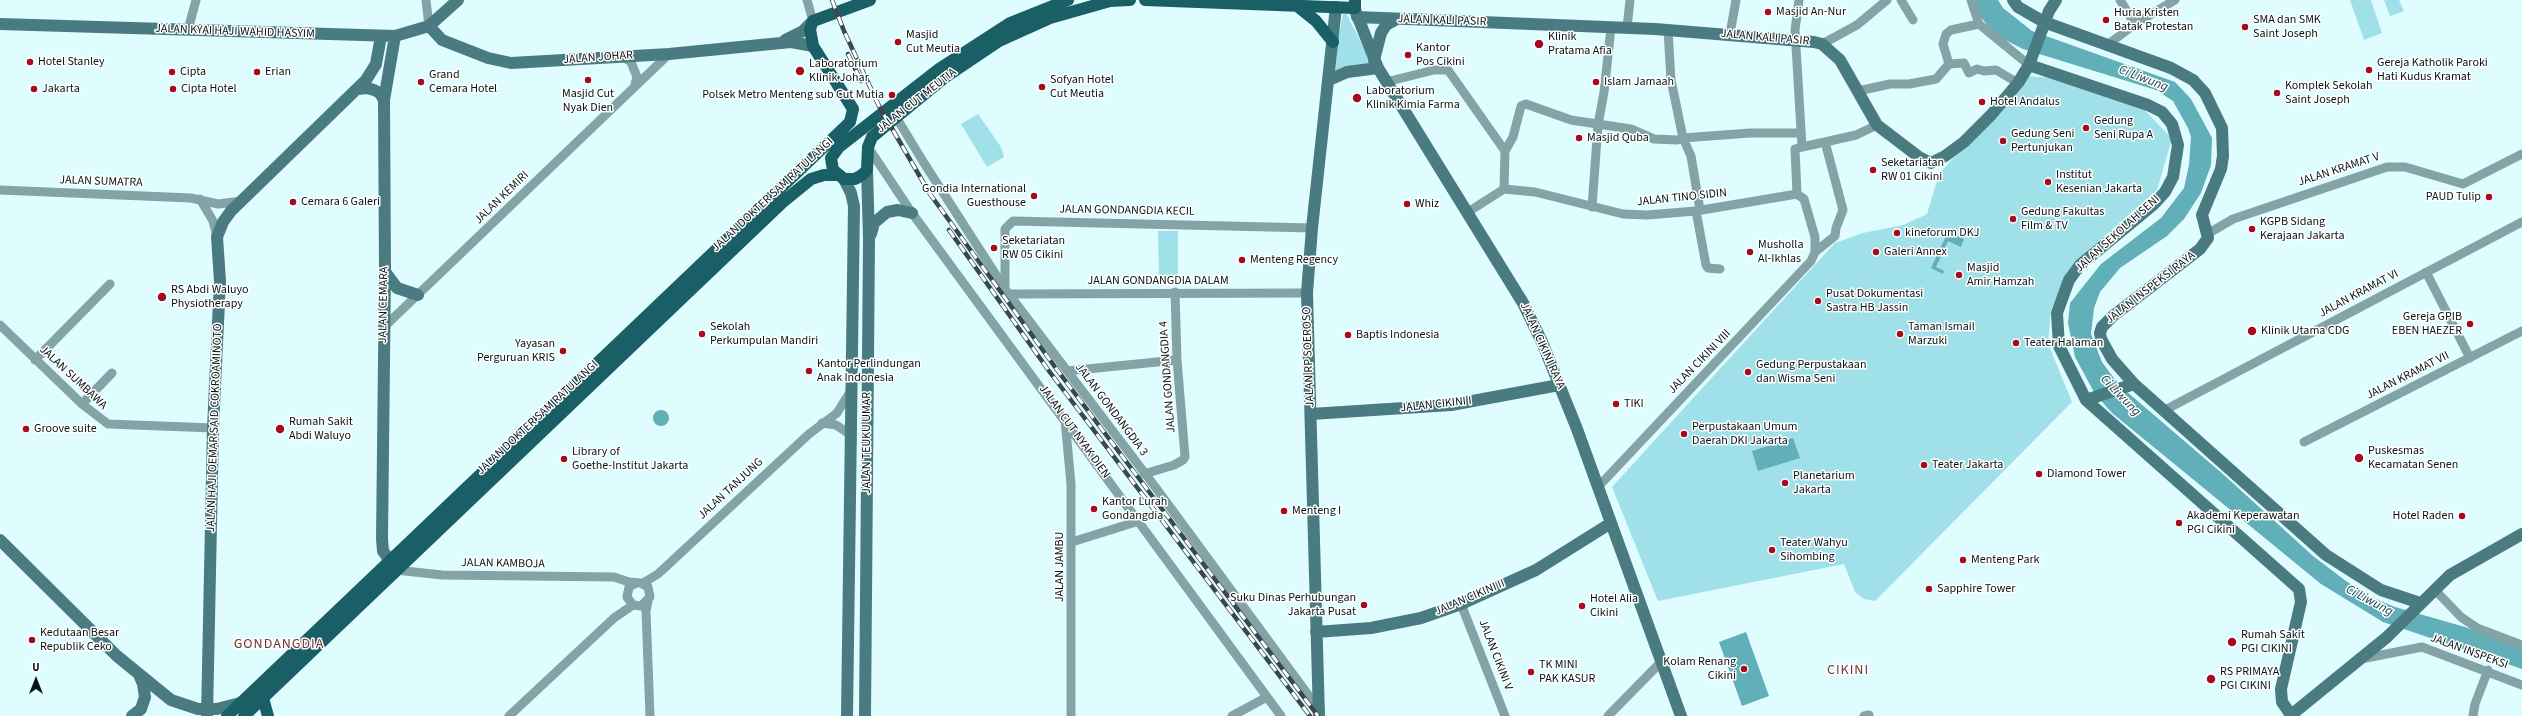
<!DOCTYPE html>
<html>
<head>
<meta charset="utf-8">
<style>
  body { margin:0 }
  #map { position:relative; width:2522px; height:716px; overflow:hidden; background:#dffcff; font-family:"Source Sans 3",sans-serif }
  canvas { display:block }
  .north { position:absolute; left:16px; top:660px; width:40px; height:40px; -webkit-text-stroke:3px #fff; paint-order:stroke; rotate:0deg; font-size:11px; font-weight:700; line-height:16px; text-align:center; color:#091315 }
  .north::after { content:''; display:block; margin:auto; width:14px; height:18px; background:#091315; clip-path:polygon(50% 0,100% 100%,50% 72%,0 100%) }
</style>
</head>
<body>
<div id="map">
<canvas width="2522" height="716"></canvas>
<div class="north">U</div>
</div>
<script>
const ctx = document.querySelector('canvas').getContext('2d');
ctx.lineJoin = 'round';
function fill(path, color) {
  ctx.fillStyle = color;
  ctx.fill(path, 'evenodd');
}
function poly(rows) {
  const path = new Path2D();
  for (const r of rows) {
    if (r.length === 3) {
      path.moveTo(r[0] + r[2], r[1]);
      path.arc(r[0], r[1], r[2], 0, 2 * Math.PI);
      continue;
    }
    path.moveTo(r[0], r[1]);
    for (let i = 2; i < r.length; i += 2) path.lineTo(r[i], r[i + 1]);
  }
  return path;
}
function trace(path, color, width, dash) {
  ctx.strokeStyle = color;
  ctx.lineWidth = width;
  ctx.lineCap = dash ? 'butt' : 'round';
  ctx.setLineDash(dash || []);
  ctx.stroke(path);
}
function drawText(font, color, halo, rows, align = 'center') {
  ctx.font = font + ' "Source Sans 3",sans-serif';
  ctx.lineWidth = 3;
  ctx.setLineDash([]);
  ctx.textBaseline = 'middle';
  ctx.strokeStyle = halo;
  ctx.fillStyle = color;
  for (const [text, x, y, turn = 0] of rows) {
    ctx.save();
    ctx.translate(x, y);
    ctx.rotate((+turn || 0) * Math.PI / 180);
    ctx.textAlign = isNaN(turn) ? turn : align;
    if (halo) ctx.strokeText(text, 0, 0);
    ctx.fillText(text, 0, 0);
    ctx.restore();
  }
}
const green = poly([
  [2350,0,2371,0,2382,33,2364,40],
  [2384,0,2399,0,2404,11,2390,16],
  [1344,9,1373,66,1335,73,1338,40],
  [2027,76,2067,79,2142,107,2172,139,2157,190,2085,253,2060,289,2051,311,2048,343,2072,402,1875,601,1864,599,1855,592,1844,564,1658,601,1612,487,1835,243,1863,233,1903,225,1927,214,1939,174],
  [978,114,1001,147,1004,157,987,167,961,124],
  [1158,231,1178,231,1178,276,1159,277]
]);
const water = poly([
  [1975,0,1998,0,2003,8,2032,31,2175,82,2191,99,2212,138,2211,165,2201,193,2184,219,2167,236,2120,268,2100,292,2094,308,2091,334,2102,362,2119,385,2224,475,2313,556,2346,581,2371,597,2395,607,2465,627,2522,649,2522,669,2383,622,2321,584,2112,413,2095,394,2075,357,2068,323,2070,303,2101,264,2161,218,2184,188,2189,165,2191,137,2188,128,2173,101,2156,90,2023,49,2005,40,1989,27,1980,16],
  [1948,232,1964,239,1961,247,1948,241,1936,267,1944,271,1943,274,1931,268],
  [661,418,8],
  [1793,438,1800,458,1758,471,1752,451],
  [1746,632,1769,696,1742,706,1719,642]
]);
const street = poly([
  [426,0,429,26],
  [807,0,813,21],
  [1901,0,1913,20],
  [1971,0,1979,24,2029,65],
  [2120,0,2135,24],
  [1627,28,1630,0],
  [188,30,196,0],
  [1668,30,1671,80,1683,138,1691,156,1700,210],
  [1730,34,1736,0],
  [1822,44,1857,25,1887,0],
  [2106,46,2135,24,2175,0],
  [622,56,631,62,637,77,635,84],
  [1949,64,1964,63,1969,73,1977,69,1984,71,1996,70,2018,83],
  [1386,82,1434,70,1448,70,1505,151],
  [1858,91,1890,84,1909,84,1936,79,1949,64,1943,44,1946,34,1951,30,1979,24],
  [896,117,924,163,1005,289,1156,488,1320,711],
  [868,147,912,213,1281,716],
  [1802,147,1825,142],
  [1504,189,1505,151,1513,137,1521,106,1526,104,1571,120,1631,129,1654,139,1677,140,1683,138,1750,133,1801,133],
  [0,190,191,198,218,204,242,201],
  [1797,194,1795,149,1802,147,1795,30,1799,0],
  [200,199,213,221,217,237],
  [1592,207,1598,125,1604,92,1611,28],
  [1696,211,1706,265,1708,268,1720,269],
  [1468,212,1504,189,1535,192,1623,214,1647,215,1696,211,1797,194,1804,199,1815,237,1815,252,1811,261,1598,487],
  [2209,233,2233,219,2387,167,2405,167,2463,184,2522,154],
  [1815,252,1835,236,1836,228,1843,210,1825,142,1856,135,1877,125],
  [2426,272,2470,358],
  [1005,289,1005,229,1013,221,1312,228],
  [1009,294,1307,293],
  [0,325,82,404,108,424,213,428],
  [384,327,669,54],
  [35,360,110,284],
  [1067,371,1177,360],
  [82,404,112,373],
  [2165,410,2522,222],
  [1065,420,1071,484,1071,716],
  [822,423,836,425,851,435],
  [2304,442,2522,331],
  [1144,474,1174,465,1183,460,1185,457,1177,360,1175,292],
  [1072,542,1139,521],
  [396,570,442,575,614,577,629,582,641,583,648,587,650,597,641,606,633,605,627,597,629,587,636,583],
  [643,583,658,574,809,434,837,413,850,392],
  [2434,589,2461,617,2477,628,2522,645],
  [648,601,646,611,650,716],
  [1461,604,1505,716],
  [2361,659,2422,647,2522,685],
  [509,716,614,618,633,605],
  [1232,716,1267,697],
  [1608,716,1661,662],
  [1864,716,1869,715],
  [2473,716,2475,704,2488,670]
]);
const secondary = poly([
  [2013,0,2018,7,2044,22,2171,68,2193,80,2205,93,2222,128,2223,156,2221,169,2202,215,2208,238,2200,249,2113,316,2102,327,2100,333,2101,339,2112,359,2134,384,2326,555,2381,590,2420,603],
  [1355,10,1378,68,1523,303,1542,342,1577,429,1681,716],
  [1357,17,1655,29,1814,42,1822,44,1840,60,1877,125,1919,157,1931,163,1945,156,1964,142,1991,115,2018,83,2029,65,2049,11,2056,0],
  [0,24,395,36,429,26,458,0],
  [429,26,442,40,488,58,511,63,669,54,791,42,813,46],
  [785,40,803,31,813,21],
  [1374,60,1381,33,1386,25,1395,20],
  [2029,65,2148,105,2162,112,2172,124,2178,145,2173,177,2165,192,2154,204,2080,265,2069,280,2057,313,2059,346,2086,400,2299,589,2301,602,2281,689,2282,702,2291,715],
  [1329,80,1347,72,1378,68],
  [357,89,367,88,374,90,380,93,384,100],
  [844,179,851,193,854,206,847,716],
  [871,234,874,223,887,212,898,210,912,213],
  [386,273,397,288,418,295],
  [2086,400,2134,384],
  [1311,414,1451,405,1559,385],
  [0,540,117,656,171,700,198,709,217,709,240,703],
  [395,568,383,551,382,539,385,272,384,100,395,36],
  [1316,632,1371,628,1421,618,1461,604,1536,570,1611,523],
  [132,716,141,709,145,697,143,684,140,677],
  [207,716,213,428,220,281,217,237,223,222,231,211,366,80,376,64,381,36],
  [865,716,869,239,867,170],
  [1319,716,1307,293,1312,228,1336,7],
  [2290,716,2387,637,2450,575,2522,534]
]);
const primary = poly([
  [1068,0,1010,23,939,69,839,147,831,158,833,170,844,179,855,179,862,175,867,170,868,147,872,137,944,78,999,41,1050,18,1110,1,1130,0],
  [1145,0,1355,8,1355,0],
  [1296,5,1316,21,1333,42],
  [263,698,268,716],
  [227,716,850,122,853,109,813,46,810,29,813,21,870,0],
  [244,716,784,201,811,179,824,175,837,175]
]);
const rail = poly([
  [832,0,844,31,879,106,930,194,1055,367,1318,716],
  [848,54,861,81],
  [949,230,1049,371,1310,716]
]);
const markers = [
  [1768,12,4,"#a50b1c"],
  [2106,20,4,"#a50b1c"],
  [2245,27,4,"#a50b1c"],
  [898,42,4,"#a50b1c"],
  [1539,44,5,"#a50b1c"],
  [1408,55,4,"#a50b1c"],
  [30,62,4,"#a50b1c"],
  [2369,70,4,"#a50b1c"],
  [800,71,5,"#a50b1c"],
  [172,72,4,"#a50b1c"],
  [257,72,4,"#a50b1c"],
  [588,80,4,"#a50b1c"],
  [421,82,4,"#a50b1c"],
  [1596,82,4,"#a50b1c"],
  [1042,87,4,"#a50b1c"],
  [34,89,4,"#a50b1c"],
  [173,89,4,"#a50b1c"],
  [2277,93,4,"#a50b1c"],
  [892,95,4,"#a50b1c"],
  [1357,98,5,"#a50b1c"],
  [1982,102,4,"#a50b1c"],
  [2086,128,4,"#a50b1c"],
  [1579,138,4,"#a50b1c"],
  [2003,141,4,"#a50b1c"],
  [1873,170,4,"#a50b1c"],
  [2048,182,4,"#a50b1c"],
  [1034,196,4,"#a50b1c"],
  [2489,197,4,"#a50b1c"],
  [293,202,4,"#a50b1c"],
  [1407,204,4,"#a50b1c"],
  [2013,219,4,"#a50b1c"],
  [2252,229,4,"#a50b1c"],
  [1897,233,4,"#a50b1c"],
  [994,248,4,"#a50b1c"],
  [1750,252,4,"#a50b1c"],
  [1876,252,4,"#a50b1c"],
  [1242,260,4,"#a50b1c"],
  [1959,275,4,"#a50b1c"],
  [162,297,5,"#a50b1c"],
  [1818,301,4,"#a50b1c"],
  [2470,324,4,"#a50b1c"],
  [2252,331,5,"#a50b1c"],
  [702,334,4,"#a50b1c"],
  [1900,334,4,"#a50b1c"],
  [1348,335,4,"#a50b1c"],
  [2016,343,4,"#a50b1c"],
  [563,351,4,"#a50b1c"],
  [809,371,4,"#a50b1c"],
  [1748,372,4,"#a50b1c"],
  [1616,404,4,"#a50b1c"],
  [26,429,4,"#a50b1c"],
  [280,429,5,"#a50b1c"],
  [1684,434,4,"#a50b1c"],
  [2359,458,5,"#a50b1c"],
  [564,459,4,"#a50b1c"],
  [1924,465,4,"#a50b1c"],
  [2039,474,4,"#a50b1c"],
  [1785,483,4,"#a50b1c"],
  [1094,509,4,"#a50b1c"],
  [1284,511,4,"#a50b1c"],
  [2462,516,4,"#a50b1c"],
  [2179,523,4,"#a50b1c"],
  [1772,550,4,"#a50b1c"],
  [1963,560,4,"#a50b1c"],
  [1929,589,4,"#a50b1c"],
  [1364,605,4,"#a50b1c"],
  [1582,606,4,"#a50b1c"],
  [32,640,4,"#a50b1c"],
  [2232,642,5,"#a50b1c"],
  [1744,669,4,"#a50b1c"],
  [1531,672,4,"#a50b1c"],
  [2211,679,5,"#a50b1c"]
];
const poiNames = [
  ["Masjid An-Nur",1776,12],
  ["Huria Kristen",2114,13],
  ["Batak Protestan",2114,27],
  ["SMA dan SMK",2253,20],
  ["Saint Joseph",2253,34],
  ["Masjid",906,35],
  ["Cut Meutia",906,49],
  ["Klinik",1548,37],
  ["Pratama Afia",1548,51],
  ["Kantor",1416,48],
  ["Pos Cikini",1416,62],
  ["Hotel Stanley",38,62],
  ["Gereja Katholik Paroki",2377,63],
  ["Hati Kudus Kramat",2377,77],
  ["Laboratorium",809,64],
  ["Klinik Johar",809,78],
  ["Cipta",180,72],
  ["Erian",265,72],
  ["Grand",429,75],
  ["Cemara Hotel",429,89],
  ["Sofyan Hotel",1050,80],
  ["Cut Meutia",1050,94],
  ["Islam Jamaah",1604,82],
  ["Komplek Sekolah",2285,86],
  ["Saint Joseph",2285,100],
  ["Jakarta",42,89],
  ["Cipta Hotel",181,89],
  ["Laboratorium",1366,91],
  ["Klinik Kimia Farma",1366,105],
  ["Masjid Cut",588,94,"center"],
  ["Nyak Dien",588,108,"center"],
  ["Polsek Metro Menteng sub Cut Mutia",884,95,"right"],
  ["Hotel Andalus",1990,102],
  ["Gedung",2094,121],
  ["Seni Rupa A",2094,135],
  ["Gedung Seni",2011,134],
  ["Pertunjukan",2011,148],
  ["Masjid Quba",1587,138],
  ["Seketariatan",1881,163],
  ["RW 01 Cikini",1881,177],
  ["Institut",2056,175],
  ["Kesenian Jakarta",2056,189],
  ["Gondia International",1026,189,"right"],
  ["Guesthouse",1026,203,"right"],
  ["PAUD Tulip",2481,197,"right"],
  ["Cemara 6 Galeri",301,202],
  ["Whiz",1415,204],
  ["Gedung Fakultas",2021,212],
  ["Film & TV",2021,226],
  ["KGPB Sidang",2260,222],
  ["Kerajaan Jakarta",2260,236],
  ["kineforum DKJ",1905,233],
  ["Seketariatan",1002,241],
  ["RW 05 Cikini",1002,255],
  ["Musholla",1758,245],
  ["Al-Ikhlas",1758,259],
  ["Galeri Annex",1884,252],
  ["Menteng Regency",1250,260],
  ["Masjid",1967,268],
  ["Amir Hamzah",1967,282],
  ["RS Abdi Waluyo",171,290],
  ["Physiotherapy",171,304],
  ["Pusat Dokumentasi",1826,294],
  ["Sastra HB Jassin",1826,308],
  ["Gereja GPIB",2462,317,"right"],
  ["EBEN HAEZER",2462,331,"right"],
  ["Sekolah",710,327],
  ["Perkumpulan Mandiri",710,341],
  ["Taman Ismail",1908,327],
  ["Marzuki",1908,341],
  ["Klinik Utama CDG",2261,331],
  ["Baptis Indonesia",1356,335],
  ["Teater Halaman",2024,343],
  ["Yayasan",555,344,"right"],
  ["Perguruan KRIS",555,358,"right"],
  ["Kantor Perlindungan",817,364],
  ["Anak Indonesia",817,378],
  ["Gedung Perpustakaan",1756,365],
  ["dan Wisma Seni",1756,379],
  ["TIKI",1624,404],
  ["Rumah Sakit",289,422],
  ["Abdi Waluyo",289,436],
  ["Perpustakaan Umum",1692,427],
  ["Daerah DKI Jakarta",1692,441],
  ["Groove suite",34,429],
  ["Puskesmas",2368,451],
  ["Kecamatan Senen",2368,465],
  ["Library of",572,452],
  ["Goethe-Institut Jakarta",572,466],
  ["Teater Jakarta",1932,465],
  ["Diamond Tower",2047,474],
  ["Planetarium",1793,476],
  ["Jakarta",1793,490],
  ["Kantor Lurah",1102,502],
  ["Gondangdia",1102,516],
  ["Menteng I",1292,511],
  ["Akademi Keperawatan",2187,516],
  ["PGI Cikini",2187,530],
  ["Hotel Raden",2454,516,"right"],
  ["Teater Wahyu",1780,543],
  ["Sihombing",1780,557],
  ["Menteng Park",1971,560],
  ["Sapphire Tower",1937,589],
  ["Suku Dinas Perhubungan",1356,598,"right"],
  ["Jakarta Pusat",1356,612,"right"],
  ["Hotel Alia",1590,599],
  ["Cikini",1590,613],
  ["Kedutaan Besar",40,633],
  ["Republik Ceko",40,647],
  ["Rumah Sakit",2241,635],
  ["PGI CIKINI",2241,649],
  ["Kolam Renang",1736,662,"right"],
  ["Cikini",1736,676,"right"],
  ["TK MINI",1539,665],
  ["PAK KASUR",1539,679],
  ["RS PRIMAYA",2220,672],
  ["PGI CIKINI",2220,686]
];
const streetNames = [
  ["JALAN KALI PASIR",1442,21,2],
  ["JALAN KYAI HAJI WAHID HASYIM",235,32,2],
  ["JALAN KALI PASIR",1765,38,5],
  ["JALAN JOHAR",598,58,-4],
  ["JALAN CUT MEUTIA",917,101,-38],
  ["JALAN KRAMAT V",2339,170,-18],
  ["JALAN SUMATRA",101,182,2],
  ["JALAN DOKTER SAM RATULANGI",773,195,-43],
  ["JALAN KEMIRI",502,198,-44],
  ["JALAN TINO SIDIN",1682,198,-6],
  ["JALAN GONDANGDIA KECIL",1127,211,1],
  ["JALAN SEKOLAH SENI",2118,234,-42],
  ["JALAN GONDANGDIA DALAM",1158,281],
  ["JALAN INSPEKSI RAYA",2151,288,-38],
  ["JALAN KRAMAT VI",2359,294,-28],
  ["JALAN CEMARA",384,305,-89],
  ["JALAN CIKINI RAYA",1542,346,66],
  ["JALAN RP SOEROSO",1309,357,-92],
  ["JALAN CIKINI VIII",1700,362,-46],
  ["JALAN KRAMAT VII",2408,376,-27],
  ["JALAN GONDANGDIA 4",1168,377,-94],
  ["JALAN SUMBAWA",73,378,43],
  ["JALAN CIKINI I",1436,405,-6],
  ["JALAN GONDANGDIA 3",1111,410,53],
  ["JALAN DOKTER SAM RATULANGI",538,418,-43],
  ["JALAN HAJI OEMAR SAID COKROAMINOTO",215,428,-88],
  ["JALAN CUT NYAK DIEN",1074,432,54],
  ["JALAN TEUKU UMAR",867,443,-90],
  ["JALAN TANJUNG",731,489,-43],
  ["JALAN KAMBOJA",503,564,1],
  ["JALAN JAMBU",1060,567,-90],
  ["JALAN CIKINI II",1470,598,-23],
  ["JALAN INSPEKSI",2469,652,20],
  ["JALAN CIKINI V",1495,655,69]
];
const waterNames = [
  ["Ci Liwung",2143,79,21],
  ["Ci Liwung",2120,396,46],
  ["Ci Liwung",2369,601,28]
];
const quarterNames = [
  ["GONDANGDIA",279,645],
  ["CIKINI",1848,671]
];
fill(green, '#a0e0e8');
fill(water, '#61afb8');
trace(street, '#83a3a6', 9);
trace(secondary, '#4a7b80', 12);
trace(primary, '#1a5f65', 12);
trace(rail, '#39484a', 4.5);
trace(rail, '#fff', 3, [9]);
for (const [x, y, r, color] of markers) {
  const dot = new Path2D();
  dot.arc(x, y, r, 0, 2 * Math.PI);
  ctx.fillStyle = color;
  ctx.fill(dot);
  trace(dot, '#fff', 1.5);
}
drawText('12px', '#091315', '#fff', poiNames, 'left');
drawText('12px', '#091315', '#fff', streetNames);
drawText('italic 13px', '#1c4145', '#fff', waterNames);
ctx.letterSpacing = '1px';
drawText('14px', '#7b3431', '#fff', quarterNames);
ctx.letterSpacing = '0px';
</script>
</body>
</html>
